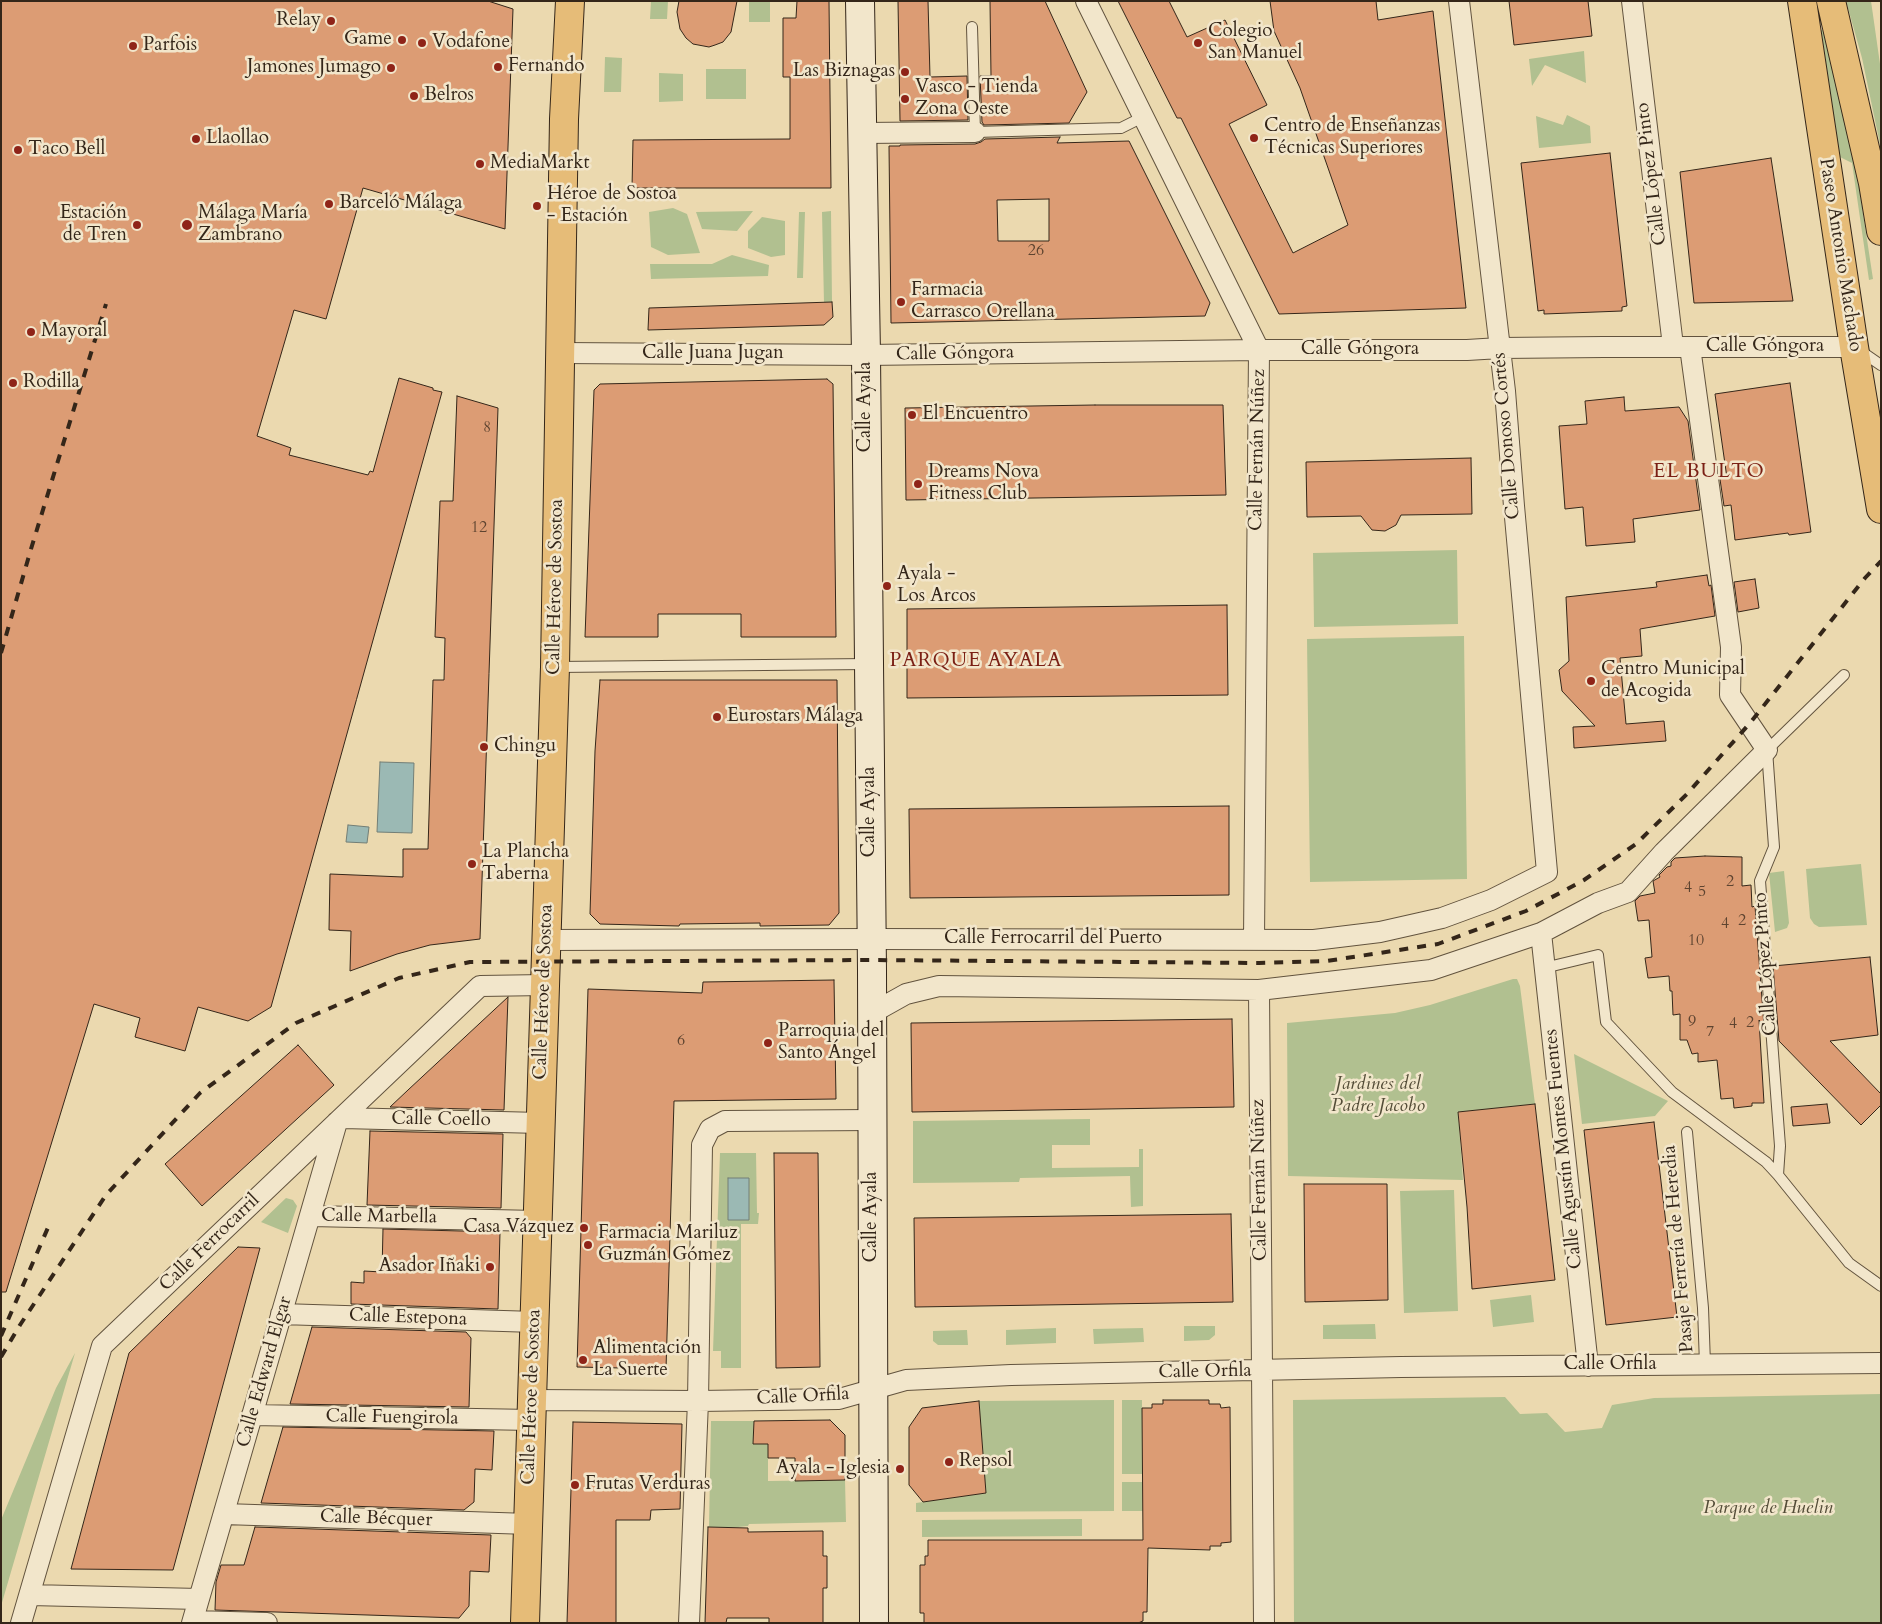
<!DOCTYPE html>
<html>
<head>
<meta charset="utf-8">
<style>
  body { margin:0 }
  #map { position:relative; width:1882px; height:1624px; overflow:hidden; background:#ebd9af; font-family:Cardo,serif }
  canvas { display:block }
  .frame { position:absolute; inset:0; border:2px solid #342619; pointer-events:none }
</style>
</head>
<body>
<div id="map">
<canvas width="1882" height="1624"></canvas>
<div class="frame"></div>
</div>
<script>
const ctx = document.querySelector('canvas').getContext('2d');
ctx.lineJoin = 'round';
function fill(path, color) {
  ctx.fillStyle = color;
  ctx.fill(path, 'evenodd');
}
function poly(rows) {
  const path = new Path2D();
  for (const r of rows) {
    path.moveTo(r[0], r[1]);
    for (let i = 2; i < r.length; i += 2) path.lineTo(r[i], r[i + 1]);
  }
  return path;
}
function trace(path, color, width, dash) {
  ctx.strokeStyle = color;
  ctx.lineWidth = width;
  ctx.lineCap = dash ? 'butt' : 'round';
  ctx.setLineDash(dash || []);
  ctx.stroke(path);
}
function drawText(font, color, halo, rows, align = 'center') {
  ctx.font = font + ' Cardo,serif';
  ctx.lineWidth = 5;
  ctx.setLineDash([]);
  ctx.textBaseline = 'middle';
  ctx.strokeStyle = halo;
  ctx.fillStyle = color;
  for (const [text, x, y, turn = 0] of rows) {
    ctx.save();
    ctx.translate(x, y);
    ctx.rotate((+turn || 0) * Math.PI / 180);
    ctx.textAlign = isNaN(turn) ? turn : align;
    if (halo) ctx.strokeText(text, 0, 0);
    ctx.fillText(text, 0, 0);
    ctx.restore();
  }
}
const green = poly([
  [651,1,668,1,667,19,650,19],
  [749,1,770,1,770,22,749,22],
  [1846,1,1871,1,1881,71,1881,149,1862,58],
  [1823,30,1828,37,1854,154,1873,279,1869,280,1852,163,1834,154,1818,31],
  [1584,51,1586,83,1545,65,1532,86,1529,59],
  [605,57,622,58,621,92,604,92],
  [706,69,746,69,746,99,706,99],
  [659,73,683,74,683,101,659,102],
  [1567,115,1590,126,1591,143,1539,148,1536,116,1563,125],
  [673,208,687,214,700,253,668,255,651,247,649,212],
  [753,211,737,231,702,229,696,212],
  [831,211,832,302,824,303,822,212],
  [799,212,805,212,803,278,797,278],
  [762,217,785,221,785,255,771,257,748,248,748,231],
  [732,255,769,265,768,276,651,279,650,264,712,264],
  [1457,550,1458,624,1314,627,1313,553],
  [1464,636,1467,879,1310,882,1307,639],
  [1861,864,1867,925,1819,927,1814,924,1810,918,1806,869],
  [1784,871,1789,923,1787,928,1775,932,1769,873],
  [1513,979,1517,979,1520,986,1535,1104,1458,1112,1463,1180,1288,1176,1287,1023,1395,1013,1430,1005],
  [1574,1054,1668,1101,1655,1116,1582,1124],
  [1090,1119,1090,1145,1052,1145,1052,1168,1139,1167,1139,1149,1143,1149,1143,1206,1131,1207,1130,1176,1020,1178,1019,1182,913,1183,913,1121],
  [720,1153,756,1153,757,1213,759,1213,758,1224,741,1224,741,1368,721,1368,721,1351,713,1351],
  [1454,1190,1458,1311,1404,1313,1400,1191],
  [286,1198,293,1200,297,1206,288,1233,261,1222],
  [1531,1295,1534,1322,1493,1327,1490,1300],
  [1375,1324,1376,1339,1323,1339,1323,1325],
  [1184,1326,1215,1326,1215,1335,1209,1340,1184,1341],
  [1056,1328,1056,1343,1006,1345,1006,1330],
  [1143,1328,1144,1342,1094,1344,1093,1329],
  [967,1330,968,1345,938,1345,933,1341,933,1331],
  [75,1353,1,1606,1,1520,56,1388],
  [1881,1394,1881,1623,1294,1623,1293,1400,1505,1397,1520,1414,1547,1413,1565,1432,1602,1428,1612,1405,1654,1398],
  [1114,1400,1114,1511,916,1512,916,1503,986,1493,979,1401],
  [1122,1400,1142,1400,1142,1474,1122,1474],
  [711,1421,754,1421,753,1443,768,1444,768,1481,845,1480,846,1522,749,1524,748,1526,729,1528,709,1527],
  [1122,1482,1142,1482,1143,1511,1122,1511],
  [1082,1519,1082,1536,922,1537,922,1520]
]);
const water = poly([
  [380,762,414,763,412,833,377,832,380,762],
  [348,825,369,827,367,843,346,842,348,825],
  [728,1178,749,1178,749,1220,728,1220,728,1178]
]);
const building = poly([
  [1,1,488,1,513,9,505,229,363,188,326,319,294,310,257,436,291,448,289,455,368,475,370,471,373,472,399,378,433,388,433,390,442,392,271,1007,248,1021,198,1007,185,1051,135,1037,140,1018,94,1004,6,1292,1,1292,1,1],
  [679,1,737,1,731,32,723,42,715,45,709,47,693,44,686,38,680,29,677,12,679,1],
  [797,1,829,1,831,188,632,188,633,140,790,139,790,77,783,77,783,18,796,18,797,1],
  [898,1,928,1,930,77,967,76,968,120,900,121,898,1],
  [990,1,1045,1,1087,92,1069,123,984,125,982,122,980,76,991,76,990,1],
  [1118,1,1169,1,1187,37,1225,20,1267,105,1229,124,1293,253,1348,225,1300,88,1274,31,1270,1,1376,1,1378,20,1433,11,1466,308,1279,314,1181,118,1177,118,1118,1],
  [1509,1,1588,1,1592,36,1514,45,1509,1],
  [1060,137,1057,143,1129,141,1210,303,1205,316,891,323,889,146,900,146,900,145,975,144,981,142,985,139,1060,137],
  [1049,199,1049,241,998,241,997,200,1049,199],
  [1610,153,1627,306,1622,307,1622,311,1544,314,1544,310,1538,311,1521,163,1610,153],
  [1771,158,1793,301,1694,303,1680,172,1771,158],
  [832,302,833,317,824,325,648,330,649,308,832,302],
  [827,379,833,384,836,637,741,637,741,614,658,614,658,637,585,637,594,390,600,384,827,379],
  [1790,383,1811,532,1789,535,1788,533,1735,540,1731,505,1724,506,1718,466,1727,478,1715,394,1790,383],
  [457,396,498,408,480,939,430,945,397,954,350,971,351,931,329,930,330,874,403,877,403,849,428,849,433,680,444,680,445,638,435,637,440,501,453,501,457,396],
  [1624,397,1625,411,1679,407,1688,421,1700,510,1633,519,1635,542,1586,546,1583,507,1565,509,1559,426,1587,424,1585,401,1624,397],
  [1095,405,1223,405,1226,495,906,500,905,408,1095,405],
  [1471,458,1472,514,1401,515,1396,525,1385,531,1372,530,1361,516,1307,517,1306,462,1471,458],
  [1707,575,1709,586,1711,585,1715,616,1640,629,1642,656,1620,658,1626,724,1664,721,1666,741,1574,748,1573,727,1595,726,1562,691,1559,670,1569,661,1566,597,1657,587,1656,582,1707,575],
  [1755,579,1759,608,1738,612,1734,582,1755,579],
  [1227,605,1228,695,907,698,907,609,1227,605],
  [600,680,837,680,839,913,829,925,760,926,760,923,680,924,679,926,600,924,590,914,595,751,600,680],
  [1229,806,1229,895,910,898,909,809,1229,806],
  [1705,856,1742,857,1742,886,1751,885,1752,907,1755,906,1764,1026,1759,1020,1764,1103,1752,1103,1752,1106,1734,1108,1733,1098,1721,1099,1717,1060,1698,1062,1698,1053,1692,1054,1687,1040,1680,1040,1680,1014,1673,1015,1672,991,1670,991,1669,976,1648,978,1645,958,1652,957,1649,920,1638,921,1635,901,1640,896,1655,893,1653,881,1660,877,1659,875,1667,867,1671,866,1671,862,1675,858,1705,856],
  [1870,957,1878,1035,1830,1041,1881,1094,1881,1105,1861,1125,1779,1041,1773,966,1870,957],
  [834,980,836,1099,674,1101,666,1369,577,1367,588,989,702,993,703,982,834,980],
  [508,997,504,1110,390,1107,408,1090,508,997],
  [1232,1019,1234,1107,912,1112,911,1023,1232,1019],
  [298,1045,334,1085,202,1206,165,1164,298,1045],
  [1535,1104,1555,1280,1472,1289,1467,1207,1458,1112,1535,1104],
  [1827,1104,1830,1123,1793,1126,1791,1107,1827,1104],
  [1654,1122,1677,1317,1606,1325,1584,1130,1654,1122],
  [370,1131,503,1134,501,1208,367,1205,370,1131],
  [774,1153,818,1153,820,1367,776,1368,774,1153],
  [1304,1184,1387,1184,1388,1300,1305,1302,1304,1184],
  [1231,1214,1233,1302,915,1307,914,1218,1231,1214],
  [383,1229,500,1232,498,1309,351,1304,351,1282,364,1283,364,1271,382,1272,383,1229],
  [238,1247,260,1248,173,1570,71,1569,129,1353,238,1247],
  [312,1327,466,1332,471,1338,469,1407,290,1404,312,1327],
  [1163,1400,1209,1400,1209,1404,1220,1404,1221,1408,1230,1407,1231,1542,1221,1543,1221,1546,1210,1546,1210,1550,1148,1548,1147,1612,1143,1612,1143,1621,1138,1623,924,1623,924,1613,920,1613,920,1565,925,1565,925,1556,928,1556,928,1540,1143,1540,1142,1408,1152,1408,1152,1404,1163,1404,1163,1400],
  [979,1401,986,1493,923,1502,909,1485,909,1427,922,1408,979,1401],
  [830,1420,845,1435,845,1480,795,1481,795,1458,768,1458,768,1444,753,1444,754,1421,830,1420],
  [573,1422,682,1424,680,1509,651,1510,650,1520,616,1520,616,1623,567,1623,573,1422],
  [283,1427,494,1431,492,1470,475,1469,474,1502,464,1510,261,1503,283,1427],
  [255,1527,491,1535,489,1572,470,1571,469,1606,459,1618,215,1610,216,1582,221,1565,244,1565,255,1527],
  [708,1527,748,1528,748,1532,823,1531,823,1556,827,1556,827,1588,823,1588,823,1623,769,1623,769,1618,727,1618,726,1623,705,1623,708,1527]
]);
const lane = poly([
  [972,27,975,132,1121,128,1143,117],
  [1859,350,1881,365],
  [556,667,869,664],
  [1544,968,1598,955,1606,1022,1672,1092,1766,1162,1778,1175,1849,1263,1881,1286],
  [1687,1132,1703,1308,1705,1364],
  [1778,1175,1780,1146,1760,881,1774,847,1767,750,1844,675]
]);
const street = poly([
  [1086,1,1259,350,1254,939],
  [1632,1,1673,346],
  [863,133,975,132],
  [560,353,866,355,1259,350,1467,350,1500,348,1604,347,1854,347],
  [1541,933,1588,1366],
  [547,940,871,939,1314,940,1380,932,1442,918,1491,900,1547,872,1514,506,1505,391,1459,1],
  [1259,990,1264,1623],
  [872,1013,906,994,939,986,1259,990,1431,970,1541,933,1598,903,1628,892,1664,852,1767,750,1730,695,1731,647,1690,347],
  [343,1118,540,1123],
  [311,1216,537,1221],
  [281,1314,535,1322],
  [532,1400,698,1401,839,1399,906,1380,1011,1375,1401,1367,1881,1363],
  [252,1415,532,1420],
  [224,1514,529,1524],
  [30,1595,199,1599],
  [193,1621,267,1623],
  [21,1623,102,1346,480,986,545,985],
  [192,1623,337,1122],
  [689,1623,698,1401,702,1145,710,1129,725,1121,872,1120]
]);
const secondary = poly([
  [860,1,866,355,872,971,874,1623]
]);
const primary = poly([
  [1802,1,1854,347,1881,509],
  [1831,1,1873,183,1881,231],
  [525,1623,555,667,564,119,570,1]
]);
const rail = poly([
  [1,653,31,549,106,304],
  [1,1336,50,1223],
  [1,1357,20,1325,106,1195,200,1093,296,1023,399,978,470,962,871,960,1259,963,1327,961,1438,944,1526,911,1584,880,1636,844,1687,794,1750,723,1865,578,1881,561]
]);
const markers = [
  [331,21,5,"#8f2418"],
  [402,40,5,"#8f2418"],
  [422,43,5,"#8f2418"],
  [1198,43,5,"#8f2418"],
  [133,46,5,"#8f2418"],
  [498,67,5,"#8f2418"],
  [391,68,5,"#8f2418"],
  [905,72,5,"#8f2418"],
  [414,96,5,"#8f2418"],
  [905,99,5,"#8f2418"],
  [1254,138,5,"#8f2418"],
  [196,139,5,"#8f2418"],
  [18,150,5,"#8f2418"],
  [480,164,5,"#8f2418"],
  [329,204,5,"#8f2418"],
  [537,206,5,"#8f2418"],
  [137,225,5,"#8f2418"],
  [187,225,6,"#8f2418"],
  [901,302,5,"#8f2418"],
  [31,332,5,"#8f2418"],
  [13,383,5,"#8f2418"],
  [912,415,5,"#8f2418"],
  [918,484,5,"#8f2418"],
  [887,586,5,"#8f2418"],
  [1591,681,5,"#8f2418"],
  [717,717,5,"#8f2418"],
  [484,747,5,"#8f2418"],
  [472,864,5,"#8f2418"],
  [768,1043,5,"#8f2418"],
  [584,1228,5,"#8f2418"],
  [588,1245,5,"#8f2418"],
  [490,1267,5,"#8f2418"],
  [583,1360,5,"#8f2418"],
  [949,1462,5,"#8f2418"],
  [900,1469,5,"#8f2418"],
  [575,1485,5,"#8f2418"]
];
const numberNames = [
  ["26",1036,251],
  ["8",487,428],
  ["12",479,528],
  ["2",1730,882],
  ["4",1688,888],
  ["5",1702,892],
  ["2",1742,921],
  ["4",1725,924],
  ["10",1696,941],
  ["9",1692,1022],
  ["2",1750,1023],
  ["4",1733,1024],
  ["7",1710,1032],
  ["6",681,1041]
];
const poiNames = [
  ["Relay",321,21,"right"],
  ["Colegio",1208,32],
  ["San Manuel",1208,54],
  ["Game",392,40,"right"],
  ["Vodafone",432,43],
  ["Parfois",143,46],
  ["Fernando",508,67],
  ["Jamones Jumago",381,68,"right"],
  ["Las Biznagas",895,72,"right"],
  ["Vasco - Tienda",915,88],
  ["Zona Oeste",915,110],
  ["Belros",424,96],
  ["Centro de Enseñanzas",1264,127],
  ["Técnicas Superiores",1264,149],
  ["Llaollao",206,139],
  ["Taco Bell",28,150],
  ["MediaMarkt",490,164],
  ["Héroe de Sostoa",547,195],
  ["- Estación",547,217],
  ["Barceló Málaga",339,204],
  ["Estación",127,214,"right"],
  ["de Tren",127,236,"right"],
  ["Málaga María",198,214],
  ["Zambrano",198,236],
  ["Farmacia",911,291],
  ["Carrasco Orellana",911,313],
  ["Mayoral",41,332],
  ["Rodilla",23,383],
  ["El Encuentro",922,415],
  ["Dreams Nova",928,473],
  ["Fitness Club",928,495],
  ["Ayala -",897,575],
  ["Los Arcos",897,597],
  ["Centro Municipal",1601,670],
  ["de Acogida",1601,692],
  ["Eurostars Málaga",727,717],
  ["Chingu",494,747],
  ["La Plancha",482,853],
  ["Taberna",482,875],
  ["Parroquia del",778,1032],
  ["Santo Ángel",778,1054],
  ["Casa Vázquez",574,1228,"right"],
  ["Farmacia Mariluz",598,1234],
  ["Guzmán Gómez",598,1256],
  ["Asador Iñaki",480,1267,"right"],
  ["Alimentación",593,1349],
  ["La Suerte",593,1371],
  ["Repsol",959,1462],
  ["Ayala - Iglesia",890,1469,"right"],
  ["Frutas Verduras",585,1485]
];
const streetNames = [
  ["Calle López Pinto",1652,174,-97],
  ["Paseo Antonio Machado",1840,255,81],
  ["Calle Góngora",1765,347],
  ["Calle Góngora",1360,350],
  ["Calle Juana Jugan",713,354],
  ["Calle Góngora",955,354,-1],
  ["Calle Ayala",866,407,-90],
  ["Calle Donoso Cortés",1507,436,-95],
  ["Calle Fernán Núñez",1258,450,-89],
  ["Calle Héroe de Sostoa",556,587,-89],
  ["Calle Ayala",870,812,-90],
  ["Calle Ferrocarril del Puerto",1053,939],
  ["Calle López Pinto",1766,964,-94],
  ["Calle Héroe de Sostoa",544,992,-88],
  ["Calle Coello",441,1120,1],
  ["Calle Agustín Montes Fuentes",1564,1149,-96],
  ["Calle Fernán Núñez",1260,1180,-91],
  ["Calle Marbella",379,1217,1],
  ["Calle Ayala",872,1217,-90],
  ["Calle Ferrocarril",210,1243,-44],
  ["Pasaje Ferrería de Heredia",1679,1249,-95],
  ["Calle Estepona",408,1318,2],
  ["Calle Orfila",1610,1365],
  ["Calle Edward Elgar",265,1372,-74],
  ["Calle Orfila",1205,1372,-1],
  ["Calle Héroe de Sostoa",532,1397,-88],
  ["Calle Orfila",803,1397,-3],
  ["Calle Fuengirola",392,1418,1],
  ["Calle Bécquer",376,1519,2]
];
const parkNames = [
  ["Jardines del",1378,1085],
  ["Padre Jacobo",1378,1107],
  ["Parque de Huelin",1768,1509]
];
const neighbourhoodNames = [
  ["EL BULTO",1709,472],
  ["PARQUE AYALA",976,661]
];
fill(green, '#b1c090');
fill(water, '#9bb9b4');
trace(water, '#727e76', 1);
fill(building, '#dc9c74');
trace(building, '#342619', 1);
trace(lane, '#62533e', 12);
trace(street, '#62533e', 22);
trace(secondary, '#342619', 30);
trace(primary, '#342619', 30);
trace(lane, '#f2e6cb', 10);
trace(street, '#f2e6cb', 20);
trace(secondary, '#f2e6cb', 28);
trace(primary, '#e6bc78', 28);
trace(rail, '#342619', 4, [9, 9]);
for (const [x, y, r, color] of markers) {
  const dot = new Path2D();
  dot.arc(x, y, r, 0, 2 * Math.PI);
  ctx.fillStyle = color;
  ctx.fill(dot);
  trace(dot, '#f2e6cb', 2);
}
drawText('16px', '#5e4430', null, numberNames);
drawText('19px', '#342619', '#f2e6cb', poiNames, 'left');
drawText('19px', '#342619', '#f2e6cb', streetNames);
drawText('italic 19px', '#534c37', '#f2e6cb', parkNames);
ctx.letterSpacing = '1px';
drawText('20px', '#7a1f14', '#f2e6cb', neighbourhoodNames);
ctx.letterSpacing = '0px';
</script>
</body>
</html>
